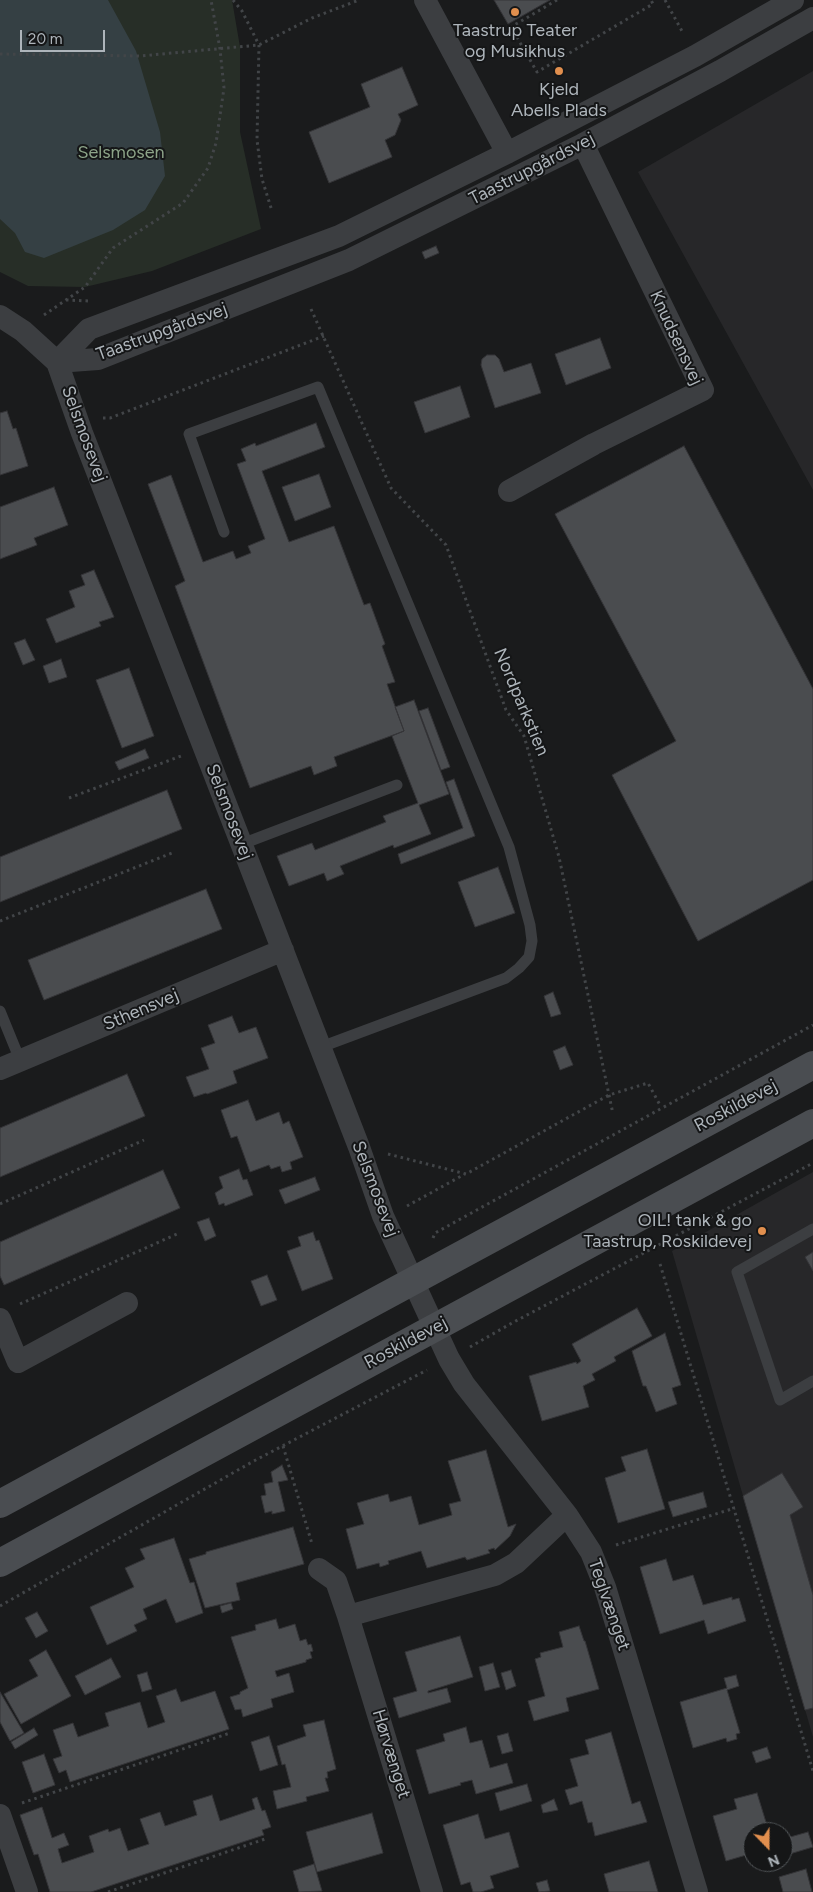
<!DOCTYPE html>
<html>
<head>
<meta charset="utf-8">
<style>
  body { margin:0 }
  #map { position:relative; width:813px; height:1892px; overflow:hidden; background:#1a1b1c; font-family:Figtree,sans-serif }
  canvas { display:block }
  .north { position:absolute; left:743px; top:1822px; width:50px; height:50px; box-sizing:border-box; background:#151617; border:1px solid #525659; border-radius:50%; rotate:158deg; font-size:14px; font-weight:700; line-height:20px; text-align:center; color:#aeb5bb }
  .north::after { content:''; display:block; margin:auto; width:18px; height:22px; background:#e18f4e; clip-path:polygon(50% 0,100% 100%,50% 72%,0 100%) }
  .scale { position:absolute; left:20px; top:30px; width:85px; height:22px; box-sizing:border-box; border:2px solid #aeb5bb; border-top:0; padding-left:6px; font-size:15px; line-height:18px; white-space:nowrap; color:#aeb5bb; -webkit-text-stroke:4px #151617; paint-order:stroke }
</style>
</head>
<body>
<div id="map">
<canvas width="813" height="1892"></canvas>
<div class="north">N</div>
<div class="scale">20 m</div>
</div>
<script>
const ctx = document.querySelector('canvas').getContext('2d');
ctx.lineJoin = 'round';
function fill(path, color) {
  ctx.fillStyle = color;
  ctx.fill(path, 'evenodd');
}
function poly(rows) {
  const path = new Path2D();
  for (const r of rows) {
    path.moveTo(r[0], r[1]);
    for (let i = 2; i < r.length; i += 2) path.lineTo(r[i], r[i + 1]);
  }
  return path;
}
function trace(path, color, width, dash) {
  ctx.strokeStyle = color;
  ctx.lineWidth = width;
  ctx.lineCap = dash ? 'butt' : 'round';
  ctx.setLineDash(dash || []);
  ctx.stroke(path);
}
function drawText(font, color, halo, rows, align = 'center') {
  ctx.font = font + ' Figtree,sans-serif';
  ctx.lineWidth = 4;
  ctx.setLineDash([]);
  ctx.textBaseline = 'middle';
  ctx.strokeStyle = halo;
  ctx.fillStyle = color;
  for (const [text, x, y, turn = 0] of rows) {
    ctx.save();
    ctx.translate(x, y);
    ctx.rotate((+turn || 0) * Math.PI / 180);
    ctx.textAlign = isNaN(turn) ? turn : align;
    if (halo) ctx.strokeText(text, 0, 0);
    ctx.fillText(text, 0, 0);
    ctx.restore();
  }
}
const built = poly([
  [813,71,813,490,638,172],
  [813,1172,813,1737,672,1251]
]);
const green = poly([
  [0,0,232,0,240,47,240,132,261,229,152,271,85,287,28,286,0,272]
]);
const water = poly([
  [0,0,108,0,136,51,160,132,165,176,145,210,113,230,44,258,25,252,15,233,0,219]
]);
const building = poly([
  [494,0,550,0,508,24,494,0],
  [402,67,418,105,398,114,401,120,395,135,385,140,392,157,329,183,309,132,370,107,361,84,402,67],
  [436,246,439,253,425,259,422,252,436,246],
  [600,338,611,368,566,385,555,354,600,338],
  [487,355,495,355,499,359,504,372,531,363,541,393,495,408,481,365,482,359,487,355],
  [460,386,470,417,425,433,414,402,460,386],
  [7,411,13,429,16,428,28,466,0,475,0,413,7,411],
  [316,423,325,447,262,471,289,542,334,526,364,605,370,603,385,644,382,646,395,682,387,684,404,731,334,757,337,766,314,775,311,766,250,788,175,586,185,581,148,484,171,475,203,562,233,551,236,559,251,553,248,546,265,539,237,464,246,461,241,449,255,443,256,446,316,423],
  [684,446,813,689,813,880,698,941,612,775,676,741,555,514,684,446],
  [319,474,331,507,295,521,282,487,319,474],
  [54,487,68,525,34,538,37,545,0,559,0,507,54,487],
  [94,570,114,617,99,622,101,626,56,643,46,619,75,607,69,591,85,585,81,575,94,570],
  [25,639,35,660,23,665,14,643,25,639],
  [61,659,67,677,49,683,43,666,61,659],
  [129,668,154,736,122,748,96,680,129,668],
  [414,700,449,794,419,805,431,834,394,848,393,845,340,866,344,874,327,881,324,873,289,886,277,856,312,843,315,850,386,822,383,816,418,803,392,736,404,731,395,707,414,700],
  [428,708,450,767,441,770,419,711,428,708],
  [145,749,149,758,119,770,115,762,145,749],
  [454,779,475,836,401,864,398,854,463,828,446,782,454,779],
  [167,790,182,829,0,902,0,857,167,790],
  [498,867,515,913,475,927,458,882,498,867],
  [206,889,222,929,44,1000,28,960,206,889],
  [553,992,561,1014,551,1017,544,996,553,992],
  [232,1016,239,1033,256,1027,268,1058,233,1071,237,1083,207,1094,206,1093,194,1097,186,1077,209,1069,201,1048,215,1043,208,1025,232,1016],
  [565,1046,573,1065,560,1070,553,1051,565,1046],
  [127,1074,145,1116,0,1177,0,1128,127,1074],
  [248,1100,256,1121,279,1112,283,1124,289,1121,303,1157,290,1162,292,1169,282,1172,280,1166,271,1169,269,1165,250,1172,237,1136,231,1138,221,1110,248,1100],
  [239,1169,243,1180,247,1179,253,1195,225,1206,224,1203,219,1205,215,1193,223,1188,219,1177,239,1169],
  [163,1170,180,1208,4,1285,0,1276,0,1242,163,1170],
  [315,1177,320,1190,285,1204,279,1190,315,1177],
  [209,1218,216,1236,205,1241,197,1222,209,1218],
  [313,1232,316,1241,319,1240,333,1279,302,1291,287,1251,301,1246,298,1237,313,1232],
  [813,1252,813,1271,805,1257,813,1252],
  [267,1275,277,1300,261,1306,251,1281,267,1275],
  [637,1308,652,1336,614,1357,616,1361,592,1374,595,1380,583,1386,589,1407,542,1421,529,1376,576,1362,577,1364,581,1361,572,1344,637,1308],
  [665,1333,681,1385,672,1388,677,1404,656,1412,646,1386,643,1386,632,1351,665,1333],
  [647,1449,665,1509,618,1523,605,1478,626,1471,621,1457,647,1449],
  [486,1450,508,1527,516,1524,510,1536,495,1550,494,1548,488,1550,490,1553,467,1560,465,1557,427,1568,421,1551,388,1561,389,1564,380,1567,379,1563,357,1569,346,1529,364,1524,357,1503,388,1494,390,1502,411,1496,419,1525,452,1515,449,1504,461,1501,448,1461,486,1450],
  [282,1465,288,1480,278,1482,285,1511,272,1514,272,1511,265,1513,261,1496,266,1495,264,1484,273,1482,271,1472,282,1465],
  [782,1473,803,1507,790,1515,813,1595,813,1708,805,1710,743,1496,782,1473],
  [703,1492,707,1507,673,1517,668,1502,703,1492],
  [293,1527,304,1564,236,1583,240,1600,205,1608,189,1559,206,1554,206,1552,293,1527],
  [174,1538,190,1583,194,1582,203,1613,176,1623,166,1599,143,1609,147,1619,134,1625,137,1631,107,1645,90,1607,134,1587,125,1568,145,1559,140,1549,174,1538],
  [666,1559,673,1581,693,1575,703,1605,732,1597,732,1600,739,1598,746,1621,708,1634,704,1620,660,1634,640,1567,666,1559],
  [231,1603,233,1609,222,1613,220,1606,231,1603],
  [37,1612,48,1631,36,1638,25,1618,37,1612],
  [276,1619,279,1629,295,1624,300,1641,306,1639,308,1645,311,1644,313,1651,310,1652,312,1658,306,1660,306,1662,275,1671,277,1677,289,1673,294,1692,271,1699,273,1707,243,1717,241,1709,235,1710,230,1697,240,1694,240,1692,248,1688,231,1637,256,1630,255,1625,276,1619],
  [579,1626,584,1641,585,1641,599,1689,566,1698,569,1711,534,1721,528,1701,545,1696,535,1659,541,1657,540,1653,563,1647,559,1632,579,1626],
  [460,1636,473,1677,428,1691,428,1693,447,1688,451,1702,399,1718,393,1698,417,1691,405,1652,460,1636],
  [46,1650,71,1696,21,1724,4,1694,38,1676,29,1660,46,1650],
  [111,1658,121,1677,85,1695,75,1676,111,1658],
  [493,1663,500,1687,485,1691,479,1667,493,1663],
  [511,1670,516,1686,506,1690,501,1673,511,1670],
  [147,1672,152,1689,142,1692,137,1675,147,1672],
  [736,1675,739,1686,727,1690,740,1733,736,1734,737,1739,727,1742,726,1738,693,1748,680,1702,727,1688,724,1678,736,1675],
  [176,1689,181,1702,215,1691,229,1729,70,1782,66,1770,59,1773,53,1759,62,1756,53,1730,73,1723,78,1737,109,1726,105,1713,140,1702,148,1728,165,1722,156,1696,176,1689],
  [0,1692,24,1733,10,1741,0,1722,0,1692],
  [324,1720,336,1769,327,1772,328,1778,325,1778,329,1791,306,1797,307,1801,277,1809,273,1791,291,1787,285,1764,282,1765,277,1746,306,1736,303,1725,324,1720],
  [466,1727,470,1743,482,1740,490,1768,507,1763,513,1783,476,1794,472,1780,460,1783,461,1785,429,1794,416,1750,445,1741,443,1734,466,1727],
  [34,1728,38,1735,15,1749,11,1742,34,1728],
  [611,1732,632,1804,640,1801,647,1822,595,1836,592,1822,588,1823,582,1801,570,1805,565,1790,578,1786,570,1759,589,1754,585,1740,611,1732],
  [508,1733,513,1751,502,1754,497,1736,508,1733],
  [269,1736,278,1765,260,1771,251,1742,269,1736],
  [767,1747,771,1758,756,1763,752,1752,767,1747],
  [44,1754,55,1785,33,1793,22,1762,44,1754],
  [527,1784,532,1801,500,1811,495,1793,527,1784],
  [757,1793,769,1832,753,1832,753,1853,726,1861,713,1816,737,1809,734,1799,757,1793],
  [212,1795,220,1821,255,1809,252,1799,257,1797,262,1811,265,1810,271,1827,262,1830,264,1835,91,1892,50,1892,38,1854,34,1855,20,1815,42,1807,52,1838,64,1833,69,1845,58,1849,62,1863,94,1852,89,1836,108,1829,109,1832,120,1828,128,1851,149,1844,140,1819,160,1812,165,1826,197,1815,193,1801,212,1795],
  [554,1799,558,1810,543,1813,541,1805,554,1799],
  [372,1813,383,1853,317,1872,306,1832,372,1813],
  [478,1814,485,1839,509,1832,519,1867,490,1876,494,1888,481,1892,473,1892,470,1882,461,1885,443,1825,478,1814],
  [808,1832,813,1847,783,1856,783,1839,808,1832],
  [649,1861,658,1892,609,1892,604,1874,649,1861],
  [314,1864,322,1891,299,1892,293,1871,314,1864],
  [806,1869,812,1892,783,1892,779,1877,806,1869],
  [547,1880,550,1891,539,1892,536,1883,547,1880]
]);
const path = poly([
  [233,0,242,11,259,45,257,140,262,179,272,211],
  [557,0,511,27,537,72,653,4,651,0],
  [665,0,683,33],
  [0,54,140,56,259,45,312,18,359,0],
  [66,300,89,301],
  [311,309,391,488,446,545,506,710,524,736,559,857,613,1114],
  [44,315,85,287,113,248,183,203,208,168,216,143,224,88,220,49,211,0],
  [103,418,110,418,324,336],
  [69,798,181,756],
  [0,921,172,853],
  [388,1154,466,1174,609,1095,648,1083,661,1107],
  [0,1204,144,1140],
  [407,1206,465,1174],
  [433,1238,435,1233,813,1025],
  [660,1264,813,1771],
  [20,1304,177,1234],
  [470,1347,512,1323,813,1163],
  [283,1446,312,1544],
  [616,1545,735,1508],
  [0,1606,252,1462,427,1370],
  [22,1803,230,1733],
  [108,1892,265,1839]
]);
const lane = poly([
  [224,532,189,434,318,387,509,847,530,925,532,941,529,957,519,968,506,978,321,1047],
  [242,844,397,785],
  [0,1011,20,1060],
  [813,1229,737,1272,780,1400,813,1381]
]);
const street = poly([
  [425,0,507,153],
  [0,316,23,331,57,362,82,433,359,1147,383,1216,449,1359,464,1384,567,1515,591,1552,605,1587,697,1892],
  [57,362,98,359,349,260,583,144,720,71,813,18],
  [57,362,89,329,339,236,507,153,695,56,793,0],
  [509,491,594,444,703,390,583,144],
  [0,1069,283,950],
  [0,1319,18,1362,127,1303],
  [319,1569,336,1581,348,1616],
  [0,1815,27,1892],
  [432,1892,348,1616,495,1575,516,1563,567,1515]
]);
const secondary = poly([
  [0,1504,813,1065],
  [0,1563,813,1123]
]);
const markers = [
  [515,12,5,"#e18f4e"],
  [559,71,5,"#e18f4e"],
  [762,1231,5,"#e18f4e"]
];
const poiNames = [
  ["Taastrup Teater",515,31],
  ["og Musikhus",515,52],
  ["Kjeld",559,90],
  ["Abells Plads",559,111],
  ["OIL! tank & go",752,1221,"right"],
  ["Taastrup, Roskildevej",752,1242,"right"]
];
const parkNames = [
  ["Selsmosen",121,153]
];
const streetNames = [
  ["Taastrupgårdsvej",532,169,-27],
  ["Taastrupgårdsvej",162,332,-20],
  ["Knudsensvej",676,338,65],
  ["Selsmosevej",84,434,70],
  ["Nordparkstien",521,702,67],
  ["Selsmosevej",229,812,69],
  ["Sthensvej",141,1010,-23],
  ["Roskildevej",736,1106,-28],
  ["Selsmosevej",375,1189,69],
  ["Roskildevej",406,1343,-28],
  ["Teglvænget",609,1605,71],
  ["Hørvænget",391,1754,73]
];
fill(built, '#272729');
fill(green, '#272e27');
fill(water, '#354044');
fill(building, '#4a4c4f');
trace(building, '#353538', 1);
trace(path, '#424548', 3, [2.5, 4]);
trace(lane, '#3c3e41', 11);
trace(street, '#3c3e41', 22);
trace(secondary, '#4a4d51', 28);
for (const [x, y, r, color] of markers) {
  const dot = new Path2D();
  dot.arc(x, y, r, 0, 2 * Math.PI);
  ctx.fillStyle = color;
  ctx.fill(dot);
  trace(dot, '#151617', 2);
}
drawText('18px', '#aeb5bb', '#151617', poiNames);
drawText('18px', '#8ca388', '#151617', parkNames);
drawText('18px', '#aeb5bb', '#151617', streetNames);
</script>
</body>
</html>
